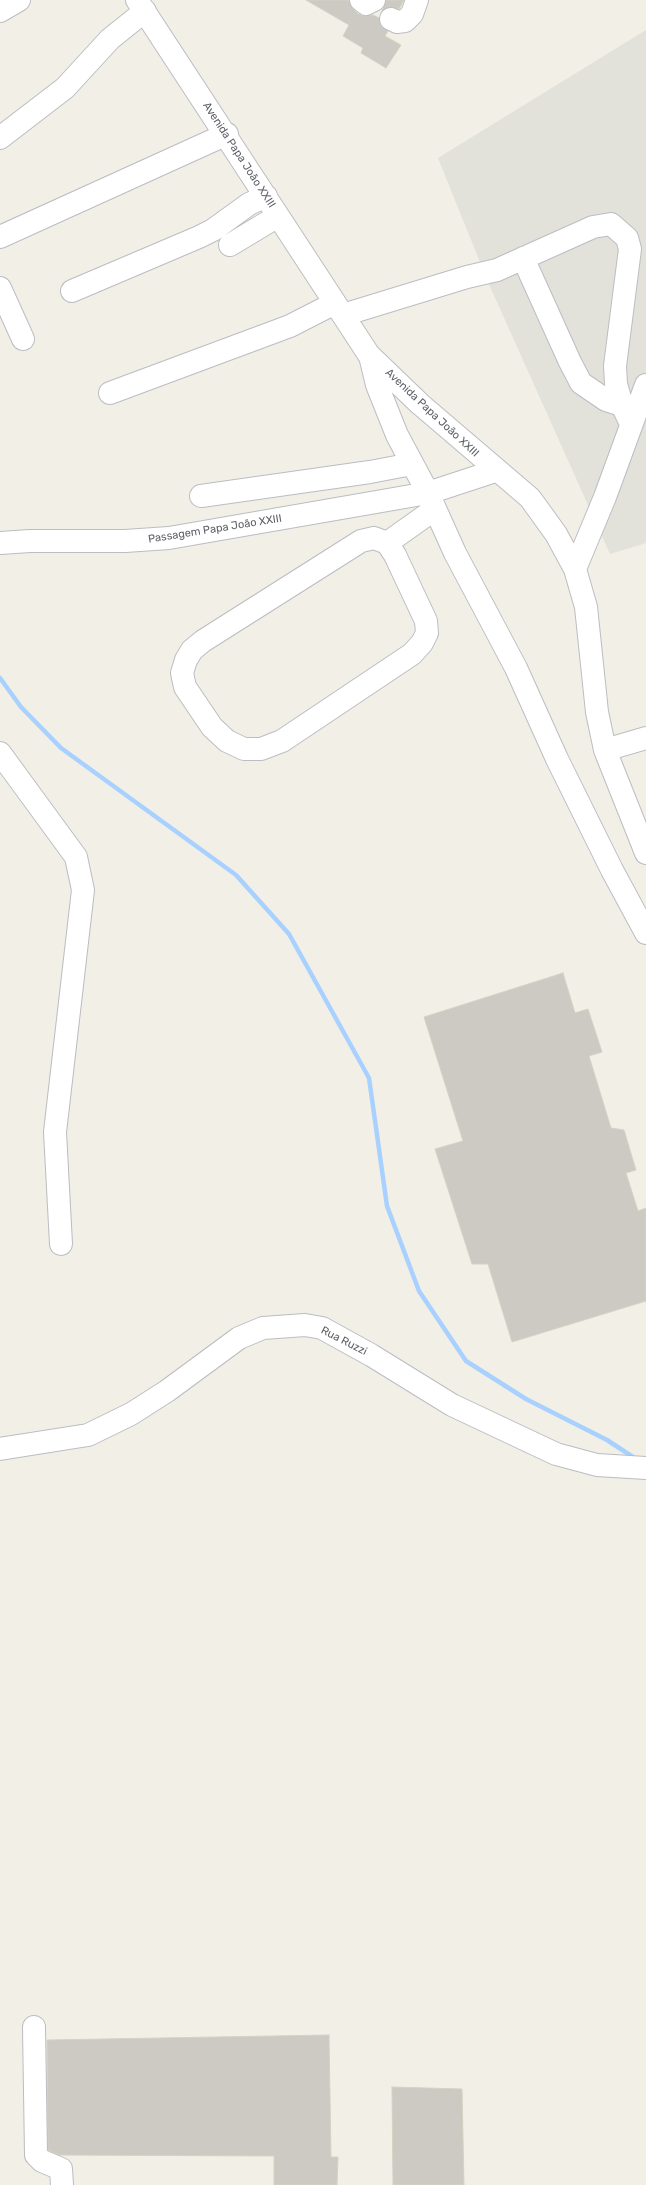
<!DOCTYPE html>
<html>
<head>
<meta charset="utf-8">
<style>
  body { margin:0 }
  canvas { display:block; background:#f1efe6 }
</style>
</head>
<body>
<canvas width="646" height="2185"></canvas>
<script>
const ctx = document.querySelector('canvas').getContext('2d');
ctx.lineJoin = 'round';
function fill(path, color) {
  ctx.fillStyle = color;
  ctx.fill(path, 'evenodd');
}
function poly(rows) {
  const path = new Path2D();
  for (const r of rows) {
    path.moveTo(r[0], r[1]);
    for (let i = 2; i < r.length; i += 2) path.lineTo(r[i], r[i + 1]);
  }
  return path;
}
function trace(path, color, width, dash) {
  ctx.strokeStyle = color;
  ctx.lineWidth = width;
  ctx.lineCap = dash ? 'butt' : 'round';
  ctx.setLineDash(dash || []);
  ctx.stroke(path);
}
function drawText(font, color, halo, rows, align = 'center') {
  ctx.font = font + ' Rubik,sans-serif';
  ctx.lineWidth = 3;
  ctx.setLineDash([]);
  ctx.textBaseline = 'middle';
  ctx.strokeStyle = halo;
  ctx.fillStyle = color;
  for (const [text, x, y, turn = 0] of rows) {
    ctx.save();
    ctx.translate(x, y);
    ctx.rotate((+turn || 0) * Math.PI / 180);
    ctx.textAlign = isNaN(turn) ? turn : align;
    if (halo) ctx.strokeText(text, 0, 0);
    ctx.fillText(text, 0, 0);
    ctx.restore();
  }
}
const industrial = poly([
  [646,30,646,543,610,554,488,282,438,158]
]);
const stream = poly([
  [0,678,21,707,61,748,236,875,289,934,369,1078,387,1206,419,1291,466,1361,526,1399,607,1440,633,1457]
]);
const building = poly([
  [306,0,348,0,353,9,358,14,365,16,373,15,379,18,381,26,388,31,385,36,401,45,386,68,361,53,363,48,343,36,349,25,306,0],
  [386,0,404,0,399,9,390,7,382,11,386,0],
  [563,973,575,1013,588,1009,602,1052,589,1056,611,1128,624,1130,636,1170,626,1173,638,1211,646,1208,646,1301,512,1342,488,1264,472,1264,435,1149,463,1141,424,1017,563,973],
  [329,2035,331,2157,338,2157,337,2185,274,2185,274,2156,59,2155,48,2150,47,2040,329,2035],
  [392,2087,462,2089,464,2185,393,2185,392,2087]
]);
const minor = poly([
  [137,0,369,355,420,404,530,498,556,534,575,569,586,607,597,712,605,750,646,853],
  [361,0,366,4,374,0],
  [0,11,19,0],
  [391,19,397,22,405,21,412,14,417,0],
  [0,138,65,88,110,39,145,11],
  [0,237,227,134],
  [230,245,278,216],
  [523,258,570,362,581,383,606,400,622,405],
  [0,288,23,339],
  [72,291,199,237,213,230,249,204,266,196],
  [343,315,467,277,497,270,593,227,611,224,627,238,630,249,615,366,616,384,622,405,631,424],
  [370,356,377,385,397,435,428,493,455,553,516,668,557,759,612,870,646,933],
  [110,393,290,326,335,303],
  [201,496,370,472,412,464],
  [374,538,387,543,395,555,426,621,427,633,422,643,412,654,282,741,261,749,244,749,227,741,212,727,185,687,182,673,186,660,192,650,203,641,361,541,374,538],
  [0,543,30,541,125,541,169,538,428,493,495,471],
  [387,543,435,509],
  [575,569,605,497,646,385],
  [605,750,646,738],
  [0,753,76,857,83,890,55,1132,61,1244],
  [0,1449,88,1435,131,1414,167,1391,239,1338,263,1328,305,1325,322,1328,371,1355,452,1405,556,1454,597,1465,646,1468],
  [34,2027,36,2155,42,2161,61,2169,62,2185]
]);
const streetNames = [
  ["Avenida Papa João XXIII",239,155,57],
  ["Avenida Papa João XXIII",432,413,43],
  ["Passagem Papa João XXIII",215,529,-9],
  ["Rua Ruzzi",344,1341,27]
];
fill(industrial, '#e2e1da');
trace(stream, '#a8d1ff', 4.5);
fill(building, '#cccac2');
trace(building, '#d6d2c4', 1);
trace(minor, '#bbbdc2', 24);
trace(minor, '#fff', 22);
drawText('11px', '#5e6167', '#fff', streetNames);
</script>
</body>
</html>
